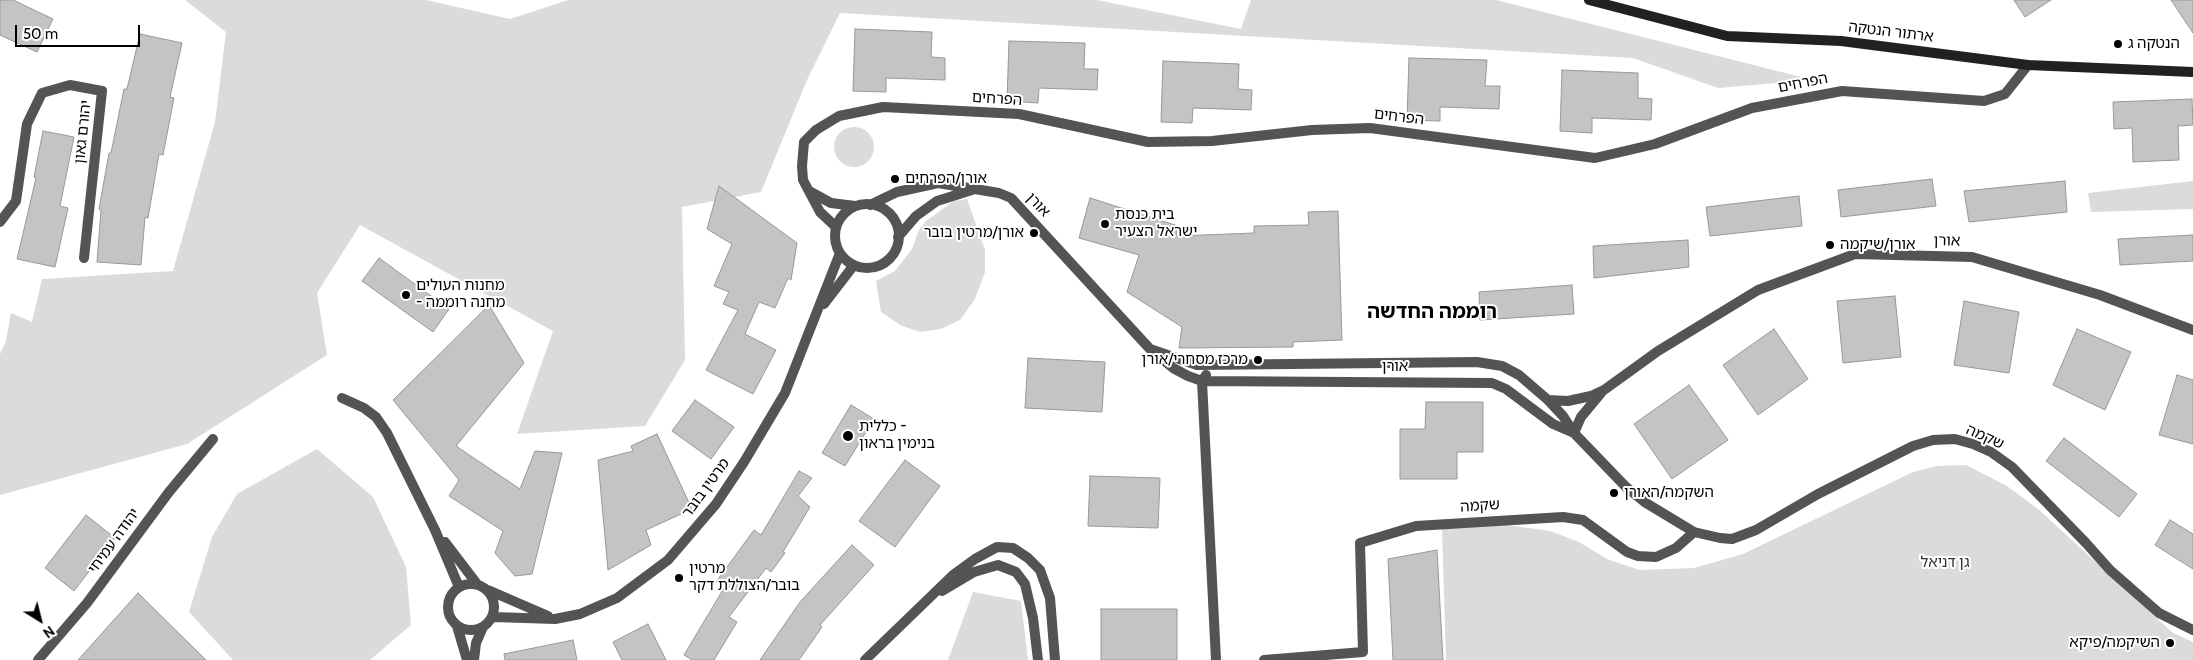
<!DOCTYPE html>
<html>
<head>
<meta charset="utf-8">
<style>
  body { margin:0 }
  #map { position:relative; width:2193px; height:660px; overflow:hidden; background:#fff; font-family:Cabin,sans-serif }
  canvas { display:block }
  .north { position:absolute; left:15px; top:595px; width:50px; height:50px; -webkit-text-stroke:4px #fff; paint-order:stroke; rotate:144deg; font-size:14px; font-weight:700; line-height:20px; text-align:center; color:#000 }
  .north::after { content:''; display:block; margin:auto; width:18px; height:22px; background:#000; clip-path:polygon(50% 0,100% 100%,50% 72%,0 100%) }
  .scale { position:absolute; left:15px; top:25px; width:125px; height:22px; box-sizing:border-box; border:2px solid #000; border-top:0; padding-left:6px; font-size:15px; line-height:18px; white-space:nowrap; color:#000; -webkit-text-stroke:4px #fff; paint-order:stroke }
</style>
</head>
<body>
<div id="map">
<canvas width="2193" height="660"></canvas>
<div class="north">N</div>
<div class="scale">50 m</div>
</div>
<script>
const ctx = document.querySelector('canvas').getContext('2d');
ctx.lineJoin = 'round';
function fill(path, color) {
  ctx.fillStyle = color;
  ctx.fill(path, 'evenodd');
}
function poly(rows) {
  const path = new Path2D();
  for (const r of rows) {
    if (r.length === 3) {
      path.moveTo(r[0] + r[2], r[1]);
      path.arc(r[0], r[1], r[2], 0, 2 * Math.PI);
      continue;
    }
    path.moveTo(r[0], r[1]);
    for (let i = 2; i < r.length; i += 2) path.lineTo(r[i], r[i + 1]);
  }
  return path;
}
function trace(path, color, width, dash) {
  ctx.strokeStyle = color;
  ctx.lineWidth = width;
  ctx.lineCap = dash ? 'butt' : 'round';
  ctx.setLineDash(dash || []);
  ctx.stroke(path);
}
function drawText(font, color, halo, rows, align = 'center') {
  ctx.font = font + ' Cabin,"Noto Sans Hebrew",sans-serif';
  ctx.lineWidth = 4;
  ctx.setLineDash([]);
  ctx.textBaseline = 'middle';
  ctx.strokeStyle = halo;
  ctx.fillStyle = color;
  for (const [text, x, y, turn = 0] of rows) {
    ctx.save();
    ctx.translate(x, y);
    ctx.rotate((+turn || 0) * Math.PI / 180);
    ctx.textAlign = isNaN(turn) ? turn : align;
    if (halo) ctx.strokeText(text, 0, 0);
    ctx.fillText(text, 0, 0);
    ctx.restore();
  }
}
const green = poly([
  [185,0,426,0,510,19,568,0,1097,0,1241,29,1251,0,1496,0,1813,80,1718,88,1633,58,840,13,807,80,761,192,682,207,685,360,645,426,517,434,553,331,360,225,317,293,327,355,187,444,0,495,0,354,6,341,11,313,32,322,42,279,173,271,215,122,226,32],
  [854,147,20],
  [2193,181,2193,209,2091,212,2088,193],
  [967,199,985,250,985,272,975,299,960,320,941,329,920,332,900,325,881,312,876,281,895,271,912,249,919,230,926,221,954,201],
  [317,449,373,497,406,567,411,625,370,660,233,660,189,612,212,537,237,494],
  [1966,465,2007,486,2038,509,2173,633,2193,642,2193,660,1446,660,1442,528,1507,525,1550,531,1579,542,1607,559,1639,570,1694,568,1743,554,1913,472,1937,466],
  [973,592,1021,601,1028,660,948,660]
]);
const building = poly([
  [0,0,13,0,53,19,37,52,0,35,0,0],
  [2014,0,2051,0,2025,17,2014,0],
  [2171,0,2193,0,2193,33,2171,0],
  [855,29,932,32,931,57,945,58,945,80,886,78,886,92,853,91,855,29],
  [140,34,182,43,170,97,174,98,163,155,159,154,148,218,145,217,141,265,97,262,101,210,99,209,109,153,111,153,124,89,127,89,140,34],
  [1009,41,1085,43,1084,69,1098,69,1097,90,1039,88,1038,103,1007,101,1009,41],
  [1409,58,1487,60,1485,86,1500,86,1499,109,1440,107,1440,121,1407,120,1409,58],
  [1163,61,1239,64,1238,89,1252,90,1251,110,1193,108,1192,123,1161,122,1163,61],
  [1562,70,1638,73,1638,98,1652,99,1651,120,1592,118,1592,133,1560,131,1562,70],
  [2192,99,2193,125,2178,126,2179,160,2133,162,2132,128,2114,129,2113,102,2192,99],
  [43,131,74,137,60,206,68,208,55,267,17,259,36,178,34,177,43,131],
  [1932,179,1936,206,1841,217,1838,190,1932,179],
  [2065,181,2067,212,1969,222,1964,191,2065,181],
  [719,186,797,243,791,280,788,278,775,308,759,302,745,334,776,350,753,394,706,370,738,310,723,304,729,292,714,286,732,244,707,229,719,186],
  [1799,196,1802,226,1710,236,1706,207,1799,196],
  [1090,198,1178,226,1176,236,1254,233,1254,226,1309,225,1308,212,1338,211,1342,340,1293,342,1293,347,1179,348,1182,327,1127,292,1139,255,1079,238,1090,198],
  [2193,235,2193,261,2120,265,2118,239,2193,235],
  [1688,240,1689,267,1594,278,1593,246,1688,240],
  [379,258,449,309,433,332,362,281,379,258],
  [1572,285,1574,314,1480,320,1479,292,1572,285],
  [1895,296,1901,357,1843,363,1837,301,1895,296],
  [1964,301,2019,312,2009,373,1954,365,1964,301],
  [489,305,524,363,456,446,520,489,535,451,562,453,532,574,515,576,495,553,503,531,449,496,459,480,393,400,489,305],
  [1774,329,1808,379,1758,415,1723,365,1774,329],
  [2077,329,2131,352,2105,410,2053,385,2077,329],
  [1028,358,1105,362,1102,412,1025,408,1028,358],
  [2177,375,2193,380,2193,444,2159,435,2177,375],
  [1689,385,1728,440,1672,479,1634,424,1689,385],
  [695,400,734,427,711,459,672,431,695,400],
  [1426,402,1483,402,1483,452,1457,452,1457,479,1400,479,1400,429,1425,429,1426,402],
  [851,405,874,419,845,466,822,453,851,405],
  [657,434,692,509,646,530,651,545,608,570,598,460,633,451,631,446,657,434],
  [2064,438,2137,494,2119,517,2046,461,2064,438],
  [905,460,940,486,895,547,859,521,905,460],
  [799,471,812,478,798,496,810,507,783,552,785,553,771,572,766,568,729,617,737,622,714,660,692,660,684,655,724,588,716,582,754,530,761,535,799,471],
  [1090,476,1160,478,1158,528,1088,526,1090,476],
  [86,515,115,538,74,591,45,568,86,515],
  [2170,520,2193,534,2193,569,2155,545,2170,520],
  [852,545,874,565,820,625,822,627,799,660,760,660,800,602,852,545],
  [1437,550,1443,660,1393,660,1388,559,1437,550],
  [138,593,206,660,78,660,138,593],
  [1101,609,1177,609,1177,660,1101,660,1101,609],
  [648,624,666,660,622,660,613,642,648,624],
  [573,640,577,660,505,660,504,654,573,640]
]);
const street = poly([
  [809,191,831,203,855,206],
  [867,236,32],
  [870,205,897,192,938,183,999,193,1011,198,1150,349,1173,368,1188,376,1202,381,1492,383,1506,389,1553,424,1574,433],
  [0,222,16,201,27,124,42,93,70,85,102,91,84,258],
  [836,227,820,212,803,180,802,166,804,142,816,130,839,116,883,107,1019,114,1148,142,1212,141,1312,130,1370,128,1595,158,1655,144,1752,108,1842,91,1984,101,2005,94,2028,65],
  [898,237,916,216,937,201,972,190],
  [824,304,854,265],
  [1150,349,1197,365,1477,362,1502,366,1519,375,1548,400,1563,416,1574,433,1626,487,1646,503,1694,532,1720,538,1732,539,1756,530,1818,494,1913,446,1933,440,1955,439,1973,444,1991,452,2012,467,2086,543,2110,570,2159,613,2193,630],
  [1206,375,1202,381,1216,660],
  [342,398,364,408,376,417,387,433,435,530,459,587],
  [1548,400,1568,401,1591,396,1604,390,1658,351,1758,290,1855,254,1972,257,2100,295,2193,330],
  [1574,433,1581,417,1601,393],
  [445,542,477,584],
  [471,607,23],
  [488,590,548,616],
  [942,591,974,572,998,565,1016,572,1025,584,1033,618,1038,660],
  [493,617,555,619,580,614,617,598,668,560,716,504,744,462,785,393,840,253],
  [457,626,467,660],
  [38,660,87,603,169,492,213,439],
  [474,660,476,643,483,627],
  [865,660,953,575,975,559,997,547,1013,548,1028,558,1040,570,1050,598,1055,660],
  [1264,660,1363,652,1360,543,1416,526,1563,517,1583,520,1627,552,1638,556,1656,557,1676,548,1694,532]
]);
const secondary = poly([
  [1589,0,1727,36,1841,41,2028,65,2193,72]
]);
const markers = [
  [2118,44,5,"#000"],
  [895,179,5,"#000"],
  [1105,224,5,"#000"],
  [1034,233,5,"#000"],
  [1830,245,5,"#000"],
  [406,295,5,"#000"],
  [1258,360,5,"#000"],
  [848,436,6,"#000"],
  [1614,493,5,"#000"],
  [679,578,5,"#000"],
  [2170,643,5,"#000"]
];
const streetNames = [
  ["ארתור הנטקה",1891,32,7],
  ["הפרחים",1803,83,-11],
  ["הפרחים",997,99,4],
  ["הפרחים",1399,117,7],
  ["יהורם גאון",83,132,-84],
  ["אורן",1038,205,46],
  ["אורן",1947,241,1],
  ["אורן",1395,367],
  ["שקמה",1985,437,24],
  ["מרטין בובר",706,488,-54],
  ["שקמה",1480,506,-4],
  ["יהודה עמיחי",114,541,-54]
];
const poiNames = [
  ["הנטקה ג",2128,44],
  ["אורן/הפרחים",905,179],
  ["בית כנסת",1115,215],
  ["ישראל הצעיר",1115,232],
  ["אורן/מרטין בובר",1024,233,"right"],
  ["אורן/שיקמה",1840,245],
  ["מחנות העולים",416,286],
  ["- מחנה רוממה",416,303],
  ["מרכז מסחרי/אורן",1248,360,"right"],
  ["כללית -",859,427],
  ["בנימין בראון",859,444],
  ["השקמה/האורן",1624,493],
  ["מרטין",689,569],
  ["בובר/הצוללת דקר",689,586],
  ["השיקמה/פיקא",2160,643,"right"]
];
const parkNames = [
  ["גן דניאל",1945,563]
];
const districtNames = [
  ["רוממה החדשה",1432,312]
];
fill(green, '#dbdbdb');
fill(building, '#c4c4c4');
trace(building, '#989898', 1);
trace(street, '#545454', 10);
trace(secondary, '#212121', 10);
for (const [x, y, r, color] of markers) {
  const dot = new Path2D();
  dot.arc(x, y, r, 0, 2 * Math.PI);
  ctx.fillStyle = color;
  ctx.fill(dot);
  trace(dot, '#fff', 2);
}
drawText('15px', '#000', '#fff', streetNames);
drawText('15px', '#000', '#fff', poiNames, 'left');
drawText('15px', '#323232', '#fff', parkNames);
drawText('bold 20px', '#000', '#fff', districtNames);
</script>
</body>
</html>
